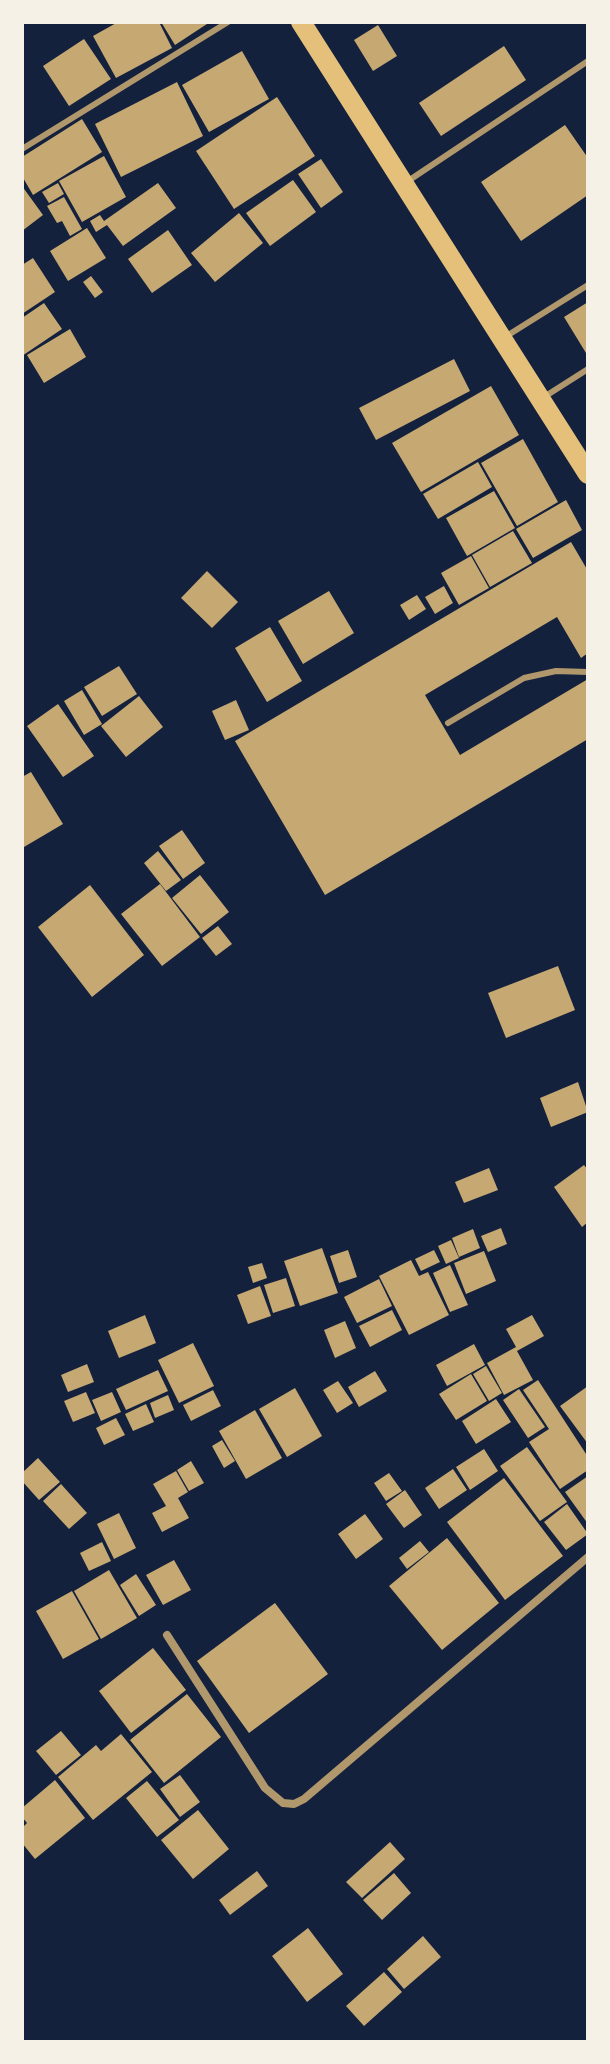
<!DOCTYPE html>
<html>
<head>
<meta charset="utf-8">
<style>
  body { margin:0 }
  #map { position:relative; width:610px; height:2064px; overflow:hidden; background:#14213d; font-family:Barlow,sans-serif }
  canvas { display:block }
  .frame { position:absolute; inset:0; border:24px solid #f6f1e7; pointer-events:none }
</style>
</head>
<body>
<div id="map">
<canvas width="610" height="2064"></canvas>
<div class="frame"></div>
</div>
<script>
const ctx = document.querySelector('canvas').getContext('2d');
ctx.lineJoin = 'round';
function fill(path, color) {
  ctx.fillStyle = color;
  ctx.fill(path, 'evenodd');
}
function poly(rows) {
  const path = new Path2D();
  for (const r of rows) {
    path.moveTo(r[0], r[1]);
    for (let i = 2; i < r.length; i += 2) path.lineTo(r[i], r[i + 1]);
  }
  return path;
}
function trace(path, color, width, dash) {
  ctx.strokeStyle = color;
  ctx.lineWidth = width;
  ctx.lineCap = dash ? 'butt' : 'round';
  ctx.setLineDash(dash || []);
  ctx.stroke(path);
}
const building = poly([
  [118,22,159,22,172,48,116,78,93,36],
  [161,22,210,22,175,45],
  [378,25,397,56,373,71,354,40],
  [84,39,111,79,69,106,43,66],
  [504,46,526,80,441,136,419,103],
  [242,51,269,99,209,132,182,85],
  [177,82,203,136,121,177,95,124],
  [277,97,315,156,234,209,196,151],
  [82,119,102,152,33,195,22,176,22,157],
  [565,125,588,158,588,195,521,241,481,182],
  [104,156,126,197,82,222,59,181],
  [321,159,343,192,321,208,298,174],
  [293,180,316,212,270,246,246,213],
  [58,183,64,194,49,203,42,192],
  [158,183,176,208,123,246,107,225,96,232,90,221,100,215,104,221],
  [22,186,43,215,22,231],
  [64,197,82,229,70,236,62,221,57,223,47,206],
  [239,213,263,243,215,282,191,253],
  [87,228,106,258,68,281,50,251],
  [168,230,192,265,152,293,128,259],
  [33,258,55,292,22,314,22,265],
  [91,276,103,292,95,298,83,282],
  [588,302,588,352,586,353,564,317],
  [44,303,62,329,22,356,22,318],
  [70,329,86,357,44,383,27,355],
  [454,359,470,391,376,440,359,408],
  [491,386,519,435,421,492,392,443],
  [523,439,558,502,517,526,481,463],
  [478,462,492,487,438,519,423,494],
  [494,491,515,528,467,556,446,518],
  [566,500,582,530,533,558,516,529],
  [513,531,532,563,490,587,472,555],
  [571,542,588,571,588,653,581,658,557,617,425,695,460,755,588,679,588,739,325,895,235,741],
  [471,556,489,588,459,605,441,573],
  [207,571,238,602,212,628,181,598],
  [444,586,453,603,435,614,425,597],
  [329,591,354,633,303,664,278,621],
  [417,595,426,609,409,620,400,605],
  [270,627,302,681,267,702,235,648],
  [119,666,137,694,102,716,84,687],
  [82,690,102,724,84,735,64,701],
  [139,696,163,727,126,757,101,726],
  [236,700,249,730,225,740,212,711],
  [58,704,94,756,63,777,27,726],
  [31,772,63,824,24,847,22,843,22,777],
  [182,830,205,863,183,879,159,846],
  [158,851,181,880,166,891,144,863],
  [200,875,229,912,201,934,172,898],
  [160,884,200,937,162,966,121,914],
  [90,885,144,955,92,997,38,927],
  [218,926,232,944,216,956,202,938],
  [558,966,575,1010,506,1038,488,993],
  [578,1082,588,1112,551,1127,540,1098],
  [584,1165,588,1170,588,1222,582,1227,554,1187],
  [489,1168,498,1190,464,1203,455,1182],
  [501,1228,507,1244,488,1252,481,1236],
  [473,1229,480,1248,459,1257,452,1238],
  [451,1240,459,1258,446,1264,438,1246],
  [322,1248,338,1293,300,1306,284,1261],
  [348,1250,357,1277,339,1283,330,1256],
  [434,1250,440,1262,421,1271,415,1259],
  [484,1251,496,1281,466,1294,454,1263],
  [411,1260,419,1276,428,1272,449,1315,409,1335,379,1276],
  [262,1263,267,1278,253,1283,248,1267],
  [450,1265,468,1305,450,1312,433,1273],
  [286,1278,295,1306,273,1313,264,1285],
  [379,1279,392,1306,357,1323,344,1297],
  [260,1286,271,1316,248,1324,237,1295],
  [392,1310,402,1330,370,1347,359,1326],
  [145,1315,156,1343,119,1358,108,1331],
  [532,1315,544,1336,517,1351,533,1380,504,1395,487,1363,516,1347,506,1329],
  [345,1321,356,1348,335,1358,324,1330],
  [193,1343,214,1386,179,1403,158,1360],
  [474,1344,485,1365,447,1386,436,1365],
  [87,1364,94,1382,68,1392,61,1375],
  [486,1366,502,1393,489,1401,473,1374],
  [158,1370,168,1391,126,1410,116,1389],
  [375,1371,387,1391,359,1407,348,1387],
  [471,1374,487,1401,456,1420,439,1394],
  [538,1380,588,1457,588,1470,560,1489,529,1442,549,1429,523,1390],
  [338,1381,353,1403,337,1413,323,1390],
  [588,1386,588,1444,560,1406],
  [295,1388,322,1436,287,1457,259,1409],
  [519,1389,545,1427,528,1438,503,1400],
  [213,1390,221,1406,191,1421,183,1405],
  [86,1392,95,1413,73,1422,64,1401],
  [112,1392,121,1412,101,1421,92,1400],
  [168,1395,174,1410,155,1418,150,1403],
  [496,1399,511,1422,476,1444,462,1421],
  [146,1404,154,1422,133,1431,125,1414],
  [255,1410,282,1458,246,1479,219,1431],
  [116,1418,125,1435,104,1445,96,1428],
  [222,1440,235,1461,224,1468,212,1446],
  [527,1447,567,1502,540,1521,500,1466],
  [484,1449,498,1471,470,1490,456,1467],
  [38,1458,60,1482,39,1500,22,1481,22,1473],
  [191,1461,204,1483,189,1491,177,1470],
  [453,1469,467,1490,439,1509,425,1488],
  [176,1471,188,1492,178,1498,189,1518,162,1532,152,1513,166,1506,153,1484],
  [389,1473,402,1491,386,1501,374,1483],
  [588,1476,588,1524,565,1492],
  [504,1478,563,1556,505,1600,447,1522],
  [61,1484,87,1513,69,1529,43,1501],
  [405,1490,422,1515,404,1528,386,1504],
  [567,1504,588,1534,566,1550,544,1522],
  [119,1513,136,1548,114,1559,97,1524],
  [365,1514,383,1539,356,1559,338,1534],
  [447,1538,499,1603,442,1650,389,1586],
  [420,1541,429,1552,407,1569,399,1558],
  [102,1542,111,1561,89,1571,80,1553],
  [174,1560,191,1590,163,1605,146,1575],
  [109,1570,137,1618,101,1639,74,1591],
  [136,1574,156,1605,139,1616,120,1585],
  [72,1591,99,1639,63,1659,36,1611],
  [275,1603,328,1674,249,1733,197,1661],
  [153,1648,186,1690,131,1733,99,1691],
  [187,1694,221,1737,164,1783,130,1740],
  [61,1731,81,1755,56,1775,36,1751],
  [121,1734,152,1772,93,1820,58,1777,96,1745,101,1751],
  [180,1775,200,1802,180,1817,160,1789],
  [55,1780,85,1818,35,1859,22,1843,22,1828,27,1823,22,1817,22,1808],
  [147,1781,179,1820,157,1837,126,1798],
  [198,1810,229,1849,193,1879,161,1840],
  [390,1842,405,1859,362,1898,346,1882],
  [257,1871,268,1886,230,1915,219,1900],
  [394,1873,411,1893,382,1920,363,1900],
  [308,1928,343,1974,307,2002,272,1956],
  [423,1936,441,1957,404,1989,387,1969],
  [384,1972,402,1992,364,2026,346,2006]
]);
const service = poly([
  [22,149,228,22],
  [408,181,588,61],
  [505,337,588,285],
  [544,397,588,369],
  [448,723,524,678,556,671,588,672]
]);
const minor = poly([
  [167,1635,265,1788,283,1803,294,1804,304,1799,588,1557]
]);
const primary = poly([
  [301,22,588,474]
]);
fill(building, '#c6a872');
trace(service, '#b1986c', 6);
trace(minor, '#b1986c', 8);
trace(primary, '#e5c07b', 20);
</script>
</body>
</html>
